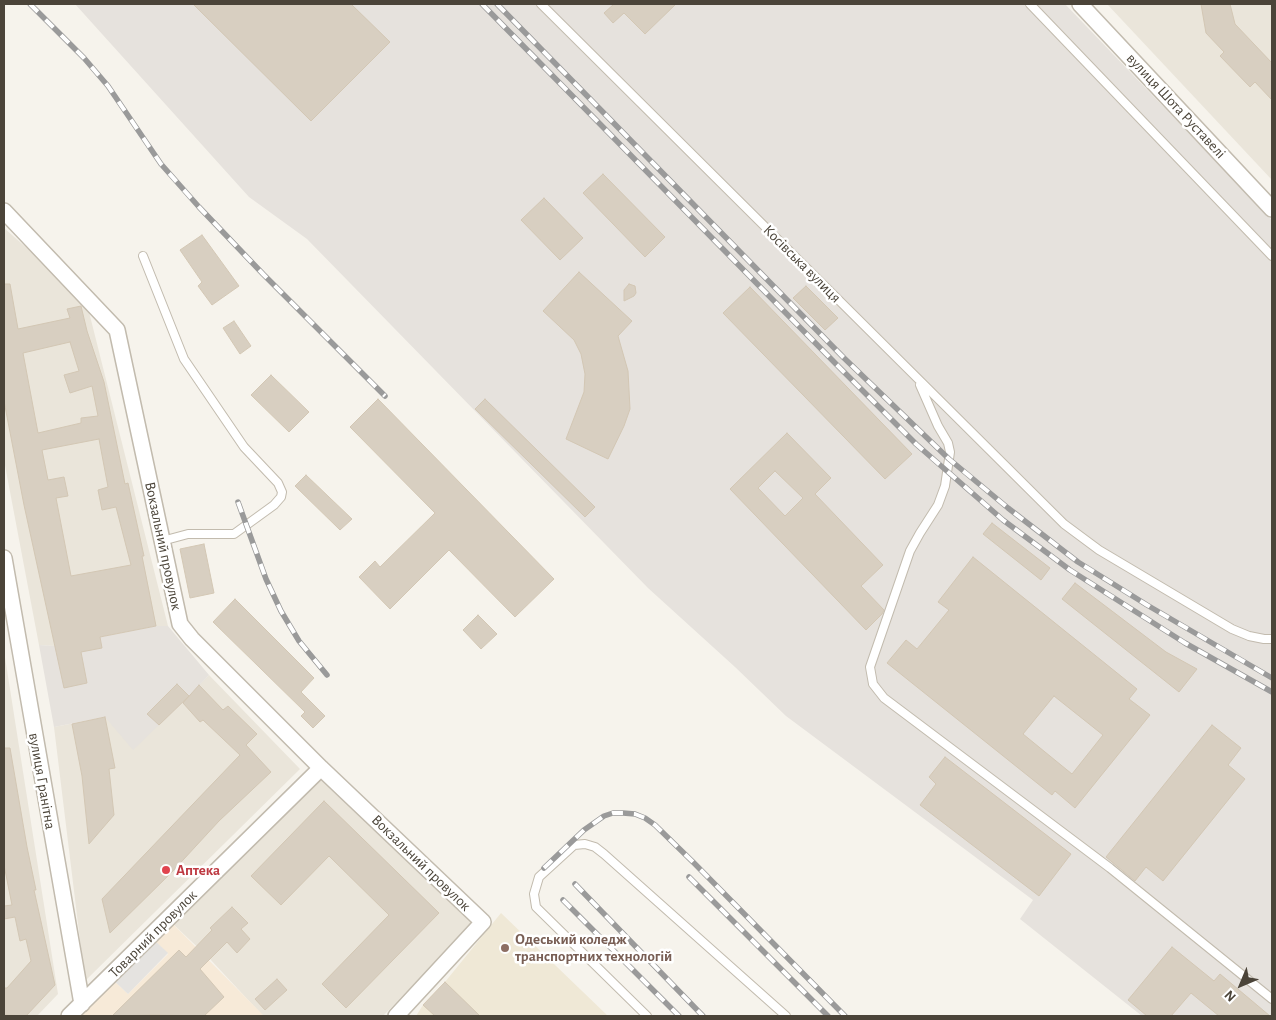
<!DOCTYPE html>
<html>
<head>
<meta charset="utf-8">
<style>
  body { margin:0 }
  #map { position:relative; width:1276px; height:1020px; overflow:hidden; background:#f6f3ec; font-family:"Alegreya Sans",sans-serif }
  canvas { display:block }
  .frame { position:absolute; inset:0; border:5px solid #4b4439; pointer-events:none }
  .north { position:absolute; left:1216px; top:960px; width:50px; height:50px; -webkit-text-stroke:4px #fff; paint-order:stroke; rotate:225deg; font-size:14px; font-weight:700; line-height:20px; text-align:center; color:#4b4439 }
  .north::after { content:''; display:block; margin:auto; width:18px; height:22px; background:#4b4439; clip-path:polygon(50% 0,100% 100%,50% 72%,0 100%) }
</style>
</head>
<body>
<div id="map">
<canvas width="1276" height="1020"></canvas>
<div class="frame"></div>
<div class="north">N</div>
</div>
<script>
const ctx = document.querySelector('canvas').getContext('2d');
ctx.lineJoin = 'round';
function fill(path, color) {
  ctx.fillStyle = color;
  ctx.fill(path, 'evenodd');
}
function poly(rows) {
  const path = new Path2D();
  for (const r of rows) {
    path.moveTo(r[0], r[1]);
    for (let i = 2; i < r.length; i += 2) path.lineTo(r[i], r[i + 1]);
  }
  return path;
}
function trace(path, color, width, dash) {
  ctx.strokeStyle = color;
  ctx.lineWidth = width;
  ctx.lineCap = dash ? 'butt' : 'round';
  ctx.setLineDash(dash || []);
  ctx.stroke(path);
}
function drawText(font, color, halo, rows, align = 'center') {
  ctx.font = font + ' "Alegreya Sans",sans-serif';
  ctx.lineWidth = 5;
  ctx.setLineDash([]);
  ctx.textBaseline = 'middle';
  ctx.strokeStyle = halo;
  ctx.fillStyle = color;
  for (const [text, x, y, turn = 0] of rows) {
    ctx.save();
    ctx.translate(x, y);
    ctx.rotate((+turn || 0) * Math.PI / 180);
    ctx.textAlign = isNaN(turn) ? turn : align;
    if (halo) ctx.strokeText(text, 0, 0);
    ctx.fillText(text, 0, 0);
    ctx.restore();
  }
}
const residential = poly([
  [1107,4,1272,4,1272,180],
  [4,228,86,300,168,626,156,626,55,646,39,645,4,460],
  [4,651,58,994,37,1016,4,1016],
  [209,675,300,769,85,981,54,727,105,717,159,725],
  [318,776,474,922,383,1016,263,1016,210,959,171,922,222,877]
]);
const commercial = poly([
  [171,922,264,1016,74,1016,112,979,128,994,168,954,153,939]
]);
const industrial = poly([
  [75,4,1065,4,1272,220,1272,1016,1142,1016,1020,919,1033,900,786,716,735,667,648,588,307,239,249,197],
  [156,626,168,626,209,675,189,696,133,750,105,717,54,727,39,645,55,646]
]);
const education = poly([
  [501,913,608,1016,416,1016,423,1005,445,982]
]);
const parking = poly([
  [153,939,168,953,128,994,112,979]
]);
const building = poly([
  [193,4,351,4,390,42,311,121,193,4],
  [614,4,676,4,645,34,624,13,613,23,604,13,614,4],
  [1201,4,1230,4,1235,24,1272,63,1272,100,1255,82,1250,87,1220,56,1224,52,1206,33,1201,4],
  [603,174,665,237,645,257,583,193,603,174],
  [544,198,583,238,560,260,521,220,544,198],
  [202,235,239,286,212,305,198,286,202,282,180,250,202,235],
  [579,272,632,321,618,336,628,371,630,409,624,426,608,459,566,439,584,392,585,374,581,354,574,340,543,311,579,272],
  [4,284,10,284,18,329,70,318,67,309,81,306,87,331,104,382,125,484,128,483,144,556,142,556,156,626,100,637,102,648,81,652,87,683,64,688,24,505,4,401,4,284],
  [70,342,79,371,64,375,70,393,92,386,98,416,81,418,81,423,38,433,23,353,70,342],
  [99,439,108,487,98,490,102,510,116,507,131,565,71,576,56,498,68,496,64,477,48,480,42,450,99,439],
  [629,284,635,286,636,293,634,296,624,301,624,290,629,284],
  [806,286,838,318,825,330,793,298,806,286],
  [750,287,912,454,885,479,723,313,750,287],
  [234,321,251,346,240,354,223,328,234,321],
  [271,375,309,412,289,432,251,395,271,375],
  [378,399,554,579,515,617,449,550,390,609,359,577,375,561,380,567,435,513,350,427,378,399],
  [485,399,595,507,585,517,475,409,485,399],
  [787,433,831,478,815,494,883,565,861,586,884,610,882,614,866,630,730,489,787,433],
  [775,471,803,498,785,516,758,488,775,471],
  [306,475,352,519,340,530,295,486,306,475],
  [992,523,1050,568,1041,580,983,534,992,523],
  [204,544,214,593,190,598,180,549,204,544],
  [973,557,1137,689,1129,699,1150,715,1075,808,1055,791,1052,795,887,663,906,640,917,649,949,610,938,602,973,557],
  [1054,696,1103,735,1072,774,1023,734,1054,696],
  [1075,583,1166,652,1197,669,1179,692,1062,599,1075,583],
  [235,599,314,678,301,692,325,716,313,728,301,716,305,712,213,622,235,599],
  [478,615,497,634,481,649,463,630,478,615],
  [177,684,189,696,159,725,147,714,177,684],
  [199,685,223,710,228,706,257,734,246,745,271,772,219,821,172,872,110,933,102,899,240,755,203,720,200,722,183,703,199,685],
  [105,717,115,768,109,769,114,815,89,844,82,776,72,724,105,717],
  [1212,725,1241,748,1228,765,1245,779,1163,881,1146,867,1135,881,1106,857,1212,725],
  [4,748,10,748,27,847,36,890,34,890,55,985,26,1016,4,1015,4,988,7,988,31,961,26,939,20,941,15,917,4,919,4,906,12,905,4,865,4,748],
  [945,757,1071,854,1039,896,920,805,936,784,929,777,945,757],
  [324,801,439,913,346,1008,322,984,389,915,329,856,281,905,251,876,324,801],
  [232,907,248,923,241,929,250,939,237,953,227,942,200,969,224,997,204,1016,154,1015,112,1016,179,950,186,957,212,930,210,928,232,907],
  [1172,947,1214,981,1220,974,1270,1016,1219,1016,1191,993,1171,1016,1147,1016,1128,1000,1172,947],
  [277,979,287,990,265,1010,255,999,277,979],
  [445,982,480,1016,435,1016,423,1005,445,982]
]);
const service = poly([
  [541,4,1064,524,1099,550,1232,629,1249,636,1264,639,1272,639],
  [1030,4,1272,256],
  [143,256,184,359,244,447,278,483,282,492,281,497,274,505,234,534,188,534,162,541],
  [920,385,938,426,948,443,950,452,949,459,945,486,938,505,920,533,910,551,870,667,873,684,884,698,1110,868,1272,999],
  [647,1016,536,907,534,894,539,877,574,845,585,844,595,847,604,854,786,1016]
]);
const minor = poly([
  [1080,4,1272,209],
  [4,211,117,330,180,624,192,639,321,768,483,922,396,1016],
  [4,558,82,1004],
  [69,1016,321,768]
]);
const rail = poly([
  [30,4,84,58,108,86,161,164,199,207,263,274,385,396],
  [482,4,836,364,916,444,1003,520,1070,570,1185,643,1272,692],
  [497,4,844,358,949,459,1008,508,1078,562,1147,605,1272,678],
  [238,502,266,579,281,611,299,641,327,675],
  [544,868,584,830,604,816,613,813,623,813,635,814,645,818,655,825,694,863,845,1016],
  [689,877,828,1016],
  [575,884,703,1016],
  [563,900,679,1016]
]);
const markers = [
  [166,870,5,"#e0444e"],
  [505,948,5,"#8d6e63"]
];
const streetNames = [
  ["вулиця Шота Руставелі",1176,106,47],
  ["Косівська вулиця",802,264,45],
  ["Вокзальний провулок",163,546,78],
  ["вулиця Гранітна",42,781,80],
  ["Вокзальний провулок",421,863,44],
  ["Товарний провулок",153,934,-45]
];
const healthNames = [
  ["Аптека",176,870]
];
const educationNames = [
  ["Одеський коледж",515,939],
  ["транспортних технологій",515,956]
];
fill(residential, '#eae5da');
fill(commercial, '#f7ead8');
fill(industrial, '#e6e2dd');
fill(education, '#efe8d6');
fill(parking, '#e5e3e0');
fill(building, '#d8cfc1');
trace(building, '#d3c7b4', 1);
trace(service, '#c2bbae', 10);
trace(minor, '#c2bbae', 18);
trace(service, '#fff', 8);
trace(minor, '#fff', 15);
trace(rail, '#9a9a9a', 5.5);
trace(rail, '#fff', 4, [11]);
for (const [x, y, r, color] of markers) {
  const dot = new Path2D();
  dot.arc(x, y, r, 0, 2 * Math.PI);
  ctx.fillStyle = color;
  ctx.fill(dot);
  trace(dot, '#fff', 2);
}
drawText('15px', '#4b4439', '#fff', streetNames);
drawText('bold 15px', '#be3a42', '#fff', healthNames, 'left');
drawText('bold 15px', '#785e54', '#fff', educationNames, 'left');
</script>
</body>
</html>
